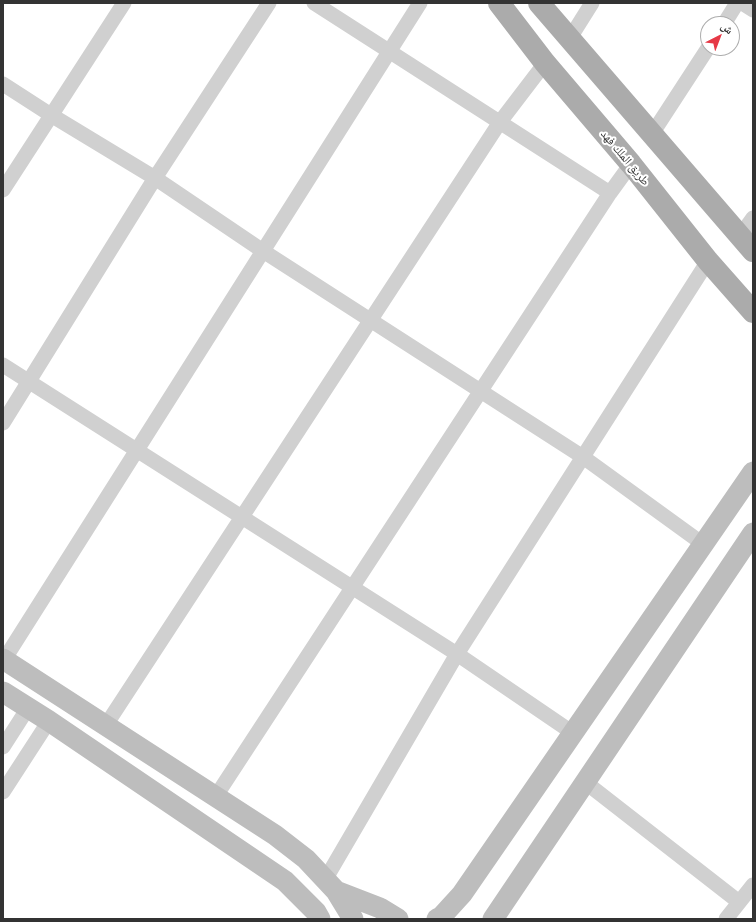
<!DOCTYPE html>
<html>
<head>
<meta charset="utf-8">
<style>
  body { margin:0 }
  #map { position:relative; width:756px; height:922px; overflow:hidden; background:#fff; font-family:Montserrat,"Noto Naskh Arabic",sans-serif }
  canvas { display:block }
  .frame { position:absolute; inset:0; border:4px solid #333; pointer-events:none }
  .north { position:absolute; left:700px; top:16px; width:40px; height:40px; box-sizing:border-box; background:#fff; border:1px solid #adadad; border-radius:50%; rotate:42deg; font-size:11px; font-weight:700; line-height:16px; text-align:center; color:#333 }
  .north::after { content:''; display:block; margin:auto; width:14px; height:18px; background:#e63946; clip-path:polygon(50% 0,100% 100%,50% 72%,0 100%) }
</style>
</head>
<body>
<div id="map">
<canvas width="756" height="922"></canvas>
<div class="frame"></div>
<div class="north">ش</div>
</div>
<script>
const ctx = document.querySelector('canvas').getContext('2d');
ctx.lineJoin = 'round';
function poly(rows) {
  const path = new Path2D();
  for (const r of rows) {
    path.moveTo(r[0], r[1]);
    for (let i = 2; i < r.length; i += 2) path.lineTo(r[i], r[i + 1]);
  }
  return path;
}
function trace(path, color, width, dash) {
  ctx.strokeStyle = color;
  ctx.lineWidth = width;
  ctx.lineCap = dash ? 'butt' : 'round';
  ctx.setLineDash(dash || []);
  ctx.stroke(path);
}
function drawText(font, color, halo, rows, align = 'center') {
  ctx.font = font + ' Montserrat,"Noto Naskh Arabic",sans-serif';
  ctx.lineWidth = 4;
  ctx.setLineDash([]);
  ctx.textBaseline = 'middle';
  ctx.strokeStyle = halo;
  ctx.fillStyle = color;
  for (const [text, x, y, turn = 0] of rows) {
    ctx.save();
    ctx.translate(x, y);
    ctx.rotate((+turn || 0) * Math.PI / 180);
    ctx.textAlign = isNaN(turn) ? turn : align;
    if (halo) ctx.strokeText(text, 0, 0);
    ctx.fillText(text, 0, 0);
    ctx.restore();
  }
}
const street = poly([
  [314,3,610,193],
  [742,3,753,10],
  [724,24,737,3],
  [570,38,592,3],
  [3,84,51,115,155,178,263,251,583,457,703,544],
  [652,134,708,48],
  [3,190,124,3],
  [740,236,753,218],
  [3,365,457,654,573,733],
  [3,423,155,178,269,3],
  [4,660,420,3],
  [106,725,500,122,545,63],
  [3,747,28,708],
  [585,782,739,902],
  [3,792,49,721],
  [216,796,610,193,631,164],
  [325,880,457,654,708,261],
  [726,919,753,885]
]);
const secondary = poly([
  [3,659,275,835,306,859,336,891,353,919],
  [3,692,49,721,285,881,316,912,320,919],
  [336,891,380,908,398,919],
  [437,919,441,917,462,894,753,472],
  [493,919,753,533]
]);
const primary = poly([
  [499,3,545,63,631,164,708,261,753,312],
  [539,3,753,251]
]);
const streetNames = [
  ["طريق الملك فهد",625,158,50]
];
trace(street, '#d0d0d0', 15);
trace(secondary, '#bdbdbd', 21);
trace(primary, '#ababab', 22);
drawText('12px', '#333', '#fff', streetNames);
</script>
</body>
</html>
